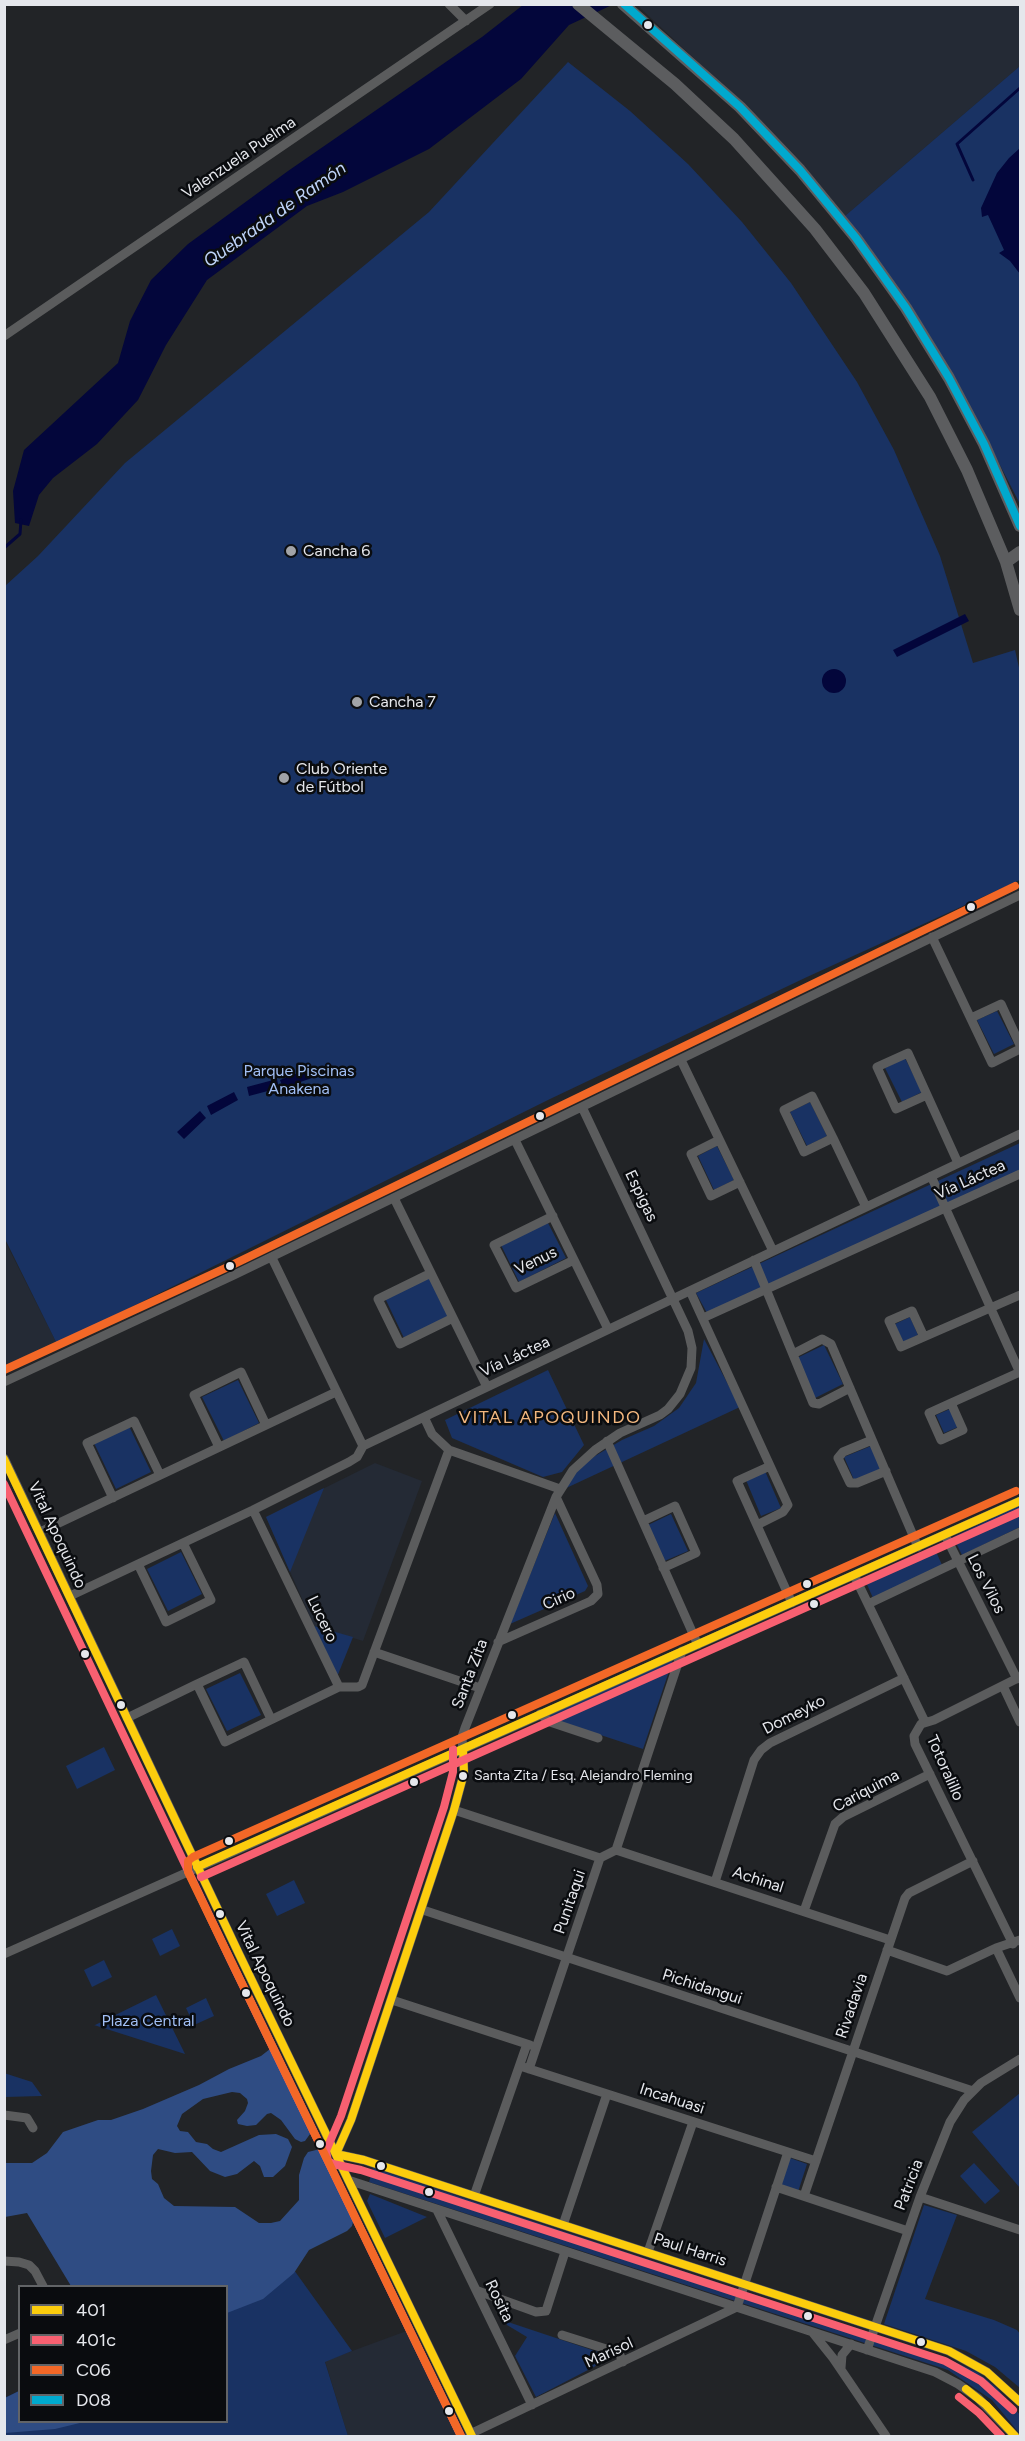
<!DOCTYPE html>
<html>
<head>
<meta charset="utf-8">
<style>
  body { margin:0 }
  #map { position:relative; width:1025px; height:2441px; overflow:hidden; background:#222427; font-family:Figtree,sans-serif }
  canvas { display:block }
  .frame { position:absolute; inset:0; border:6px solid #e5e7ec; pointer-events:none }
  .legend { position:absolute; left:18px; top:2285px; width:210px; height:138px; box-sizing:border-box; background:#0a0c0f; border:2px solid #626467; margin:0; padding:8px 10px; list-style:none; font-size:18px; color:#e5e7ec }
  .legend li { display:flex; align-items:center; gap:12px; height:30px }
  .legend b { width:30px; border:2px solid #626467 }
</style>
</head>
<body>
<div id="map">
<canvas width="1025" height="2441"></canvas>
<div class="frame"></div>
<ul class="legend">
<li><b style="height:8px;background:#fccd0d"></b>401</li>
<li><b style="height:8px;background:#f86071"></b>401c</li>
<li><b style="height:8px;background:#f36827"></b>C06</li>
<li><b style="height:8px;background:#00a9ce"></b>D08</li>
</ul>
</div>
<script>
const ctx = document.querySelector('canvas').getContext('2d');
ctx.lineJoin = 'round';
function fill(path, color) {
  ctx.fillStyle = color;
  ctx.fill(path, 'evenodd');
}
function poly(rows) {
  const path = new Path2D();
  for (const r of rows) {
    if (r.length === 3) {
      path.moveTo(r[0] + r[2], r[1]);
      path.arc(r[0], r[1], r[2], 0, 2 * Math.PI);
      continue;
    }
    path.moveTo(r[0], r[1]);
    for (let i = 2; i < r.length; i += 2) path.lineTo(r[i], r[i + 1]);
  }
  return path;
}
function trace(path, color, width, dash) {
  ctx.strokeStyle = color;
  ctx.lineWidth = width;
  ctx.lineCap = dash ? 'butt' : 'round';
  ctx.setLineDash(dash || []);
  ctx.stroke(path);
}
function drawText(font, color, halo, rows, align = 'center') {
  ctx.font = font + ' Figtree,sans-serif';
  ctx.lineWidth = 5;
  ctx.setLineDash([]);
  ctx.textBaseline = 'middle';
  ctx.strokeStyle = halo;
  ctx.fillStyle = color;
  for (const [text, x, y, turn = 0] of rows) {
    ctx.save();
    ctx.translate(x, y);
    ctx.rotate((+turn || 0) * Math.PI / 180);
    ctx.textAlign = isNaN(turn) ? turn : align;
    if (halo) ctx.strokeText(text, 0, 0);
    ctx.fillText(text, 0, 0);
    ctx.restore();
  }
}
const built = poly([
  [637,5,1020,5,1020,66,845,216,732,94],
  [4,1239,57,1344,5,1367,4,1367],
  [375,1463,422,1481,363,1641,314,1626,266,1517],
  [412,2329,463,2436,348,2436,325,2361]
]);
const green = poly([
  [568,62,630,111,688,164,742,222,791,283,857,382,894,450,940,556,973,663,1015,650,1020,672,1020,880,807,977,550,1099,57,1344,5,1239,5,586,38,556,125,463,429,212],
  [1020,66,1020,504,969,405,931,338,845,216],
  [997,1011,1014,1044,994,1054,977,1020],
  [905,1058,922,1092,902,1102,885,1068],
  [810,1102,827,1136,807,1146,790,1112],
  [1020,1143,1020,1171,707,1313,696,1293],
  [717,1146,734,1180,714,1190,698,1156],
  [547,1221,566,1258,519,1282,501,1245],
  [431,1277,450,1317,404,1338,385,1298],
  [910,1317,918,1335,903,1342,895,1324],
  [704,1339,740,1407,562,1490,576,1471,595,1456,622,1440,654,1426,679,1408,696,1383],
  [824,1345,843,1384,815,1398,797,1358],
  [548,1370,584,1445,562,1472,543,1477,452,1438,445,1420],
  [238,1380,259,1423,224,1441,202,1397],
  [950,1409,958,1427,944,1433,936,1415],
  [129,1426,151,1472,116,1489,94,1443],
  [871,1446,881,1469,854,1480,844,1457],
  [765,1471,781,1508,761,1516,746,1480],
  [324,1488,290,1572,266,1517],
  [1020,1505,1020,1527,962,1555,953,1537],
  [555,1513,588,1586,585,1591,510,1624],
  [671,1514,688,1551,662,1562,646,1526],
  [934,1547,942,1565,873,1598,865,1580],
  [181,1552,202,1594,168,1611,147,1569],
  [314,1626,353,1637,337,1677],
  [673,1659,643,1749,543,1716],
  [240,1673,261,1715,227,1731,206,1689],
  [104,1747,115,1770,77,1789,66,1766],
  [294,1880,305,1903,277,1916,266,1894],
  [172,1929,180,1946,160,1956,152,1939],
  [104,1960,112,1977,92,1987,84,1970],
  [156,1995,185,2054,94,2025,95,2025],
  [206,1998,214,2016,194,2025,186,2008],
  [4,2073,32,2082,42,2096,5,2097],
  [1020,2093,1020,2092,1020,2188,972,2132],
  [790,2158,807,2164,798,2192,781,2186],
  [974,2163,1000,2191,985,2204,960,2176],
  [373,2168,948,2359,977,2372,997,2388,1020,2415,1020,2434,992,2400,948,2370,369,2182],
  [370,2194,427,2217,385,2238,367,2201],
  [924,2205,957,2215,925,2299,994,2320,1017,2330,1020,2334,1020,2388,995,2367,966,2351,884,2324],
  [289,2263,352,2351,325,2362,348,2436,5,2436,4,2398,19,2391,20,2422,226,2422,227,2293],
  [505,2321,613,2357,536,2397,515,2356,527,2337,507,2325]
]);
const forest = poly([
  [270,2049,276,2052,304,2108,310,2130,310,2134,305,2141,301,2142,295,2139,281,2120,271,2113,267,2114,256,2125,247,2126,238,2124,237,2120,245,2111,248,2103,247,2099,240,2093,232,2092,203,2099,182,2114,177,2126,180,2131,188,2132,196,2142,207,2144,213,2149,221,2152,259,2135,276,2134,288,2139,292,2147,285,2166,273,2177,264,2177,260,2166,254,2161,237,2174,225,2177,210,2171,192,2152,175,2153,158,2149,153,2155,151,2171,152,2179,158,2184,164,2198,174,2206,235,2207,259,2223,271,2223,280,2221,299,2200,299,2175,304,2158,308,2152,320,2149,331,2161,333,2176,349,2200,350,2212,354,2218,352,2226,347,2231,309,2250,294,2273,263,2299,227,2313,226,2286,71,2286,27,2213,5,2217,5,2163,32,2163,47,2153,63,2132,98,2120,111,2120,143,2109,199,2085,229,2069,261,2056],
  [19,2391,20,2422,84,2422,55,2429,5,2433,5,2398]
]);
const water = poly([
  [564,4,612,5,569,25,521,79,429,149,343,192,307,206,207,280,166,345,138,400,97,444,53,478,39,495,29,526,15,523,13,491,24,450,118,363,130,321,151,280,188,244,288,171,482,37,523,5],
  [1020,148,1020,274,1010,261,999,253,1004,250,988,215,982,217,981,208,997,173,1009,158],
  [965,614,969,621,897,657,893,650],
  [834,681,12],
  [309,1069,312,1078,283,1088,280,1080],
  [277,1079,279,1088,249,1096,247,1087],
  [234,1092,238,1100,211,1115,207,1106],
  [200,1111,206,1118,184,1139,177,1132]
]);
const stream = poly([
  [973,180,957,144,1020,88],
  [4,548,20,534,21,520]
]);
const minor = poly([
  [449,4,466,21],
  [4,336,490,4],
  [932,937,992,1063,1020,1049],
  [971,1018,1001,1004,1020,1045],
  [681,1060,773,1251],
  [927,1095,896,1109,877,1067,908,1053,958,1163],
  [812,1096,833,1138,804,1152,784,1110,812,1096],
  [582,1107,688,1331,692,1348,691,1368,680,1394,668,1409,660,1415,620,1433,595,1450,573,1470,556,1497,465,1728,462,1737,464,1773,454,1810,351,2120,336,2154,364,2160,949,2351,987,2372,1020,2402],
  [833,1138,866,1207],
  [515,1140,608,1329],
  [719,1140,691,1154,711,1196,740,1182],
  [931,1176,1020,1373],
  [394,1198,487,1387],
  [553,1216,494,1245,516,1288,574,1260],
  [272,1258,363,1446],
  [754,1260,813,1403,819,1404,850,1388],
  [431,1273,378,1299,400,1344,453,1318],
  [690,1291,788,1505,783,1512,757,1525],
  [703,1318,1020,1174],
  [924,1337,912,1311,889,1321,901,1347,1020,1295],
  [793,1354,822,1339,831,1344,918,1547],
  [4,1382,234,1275,1020,895],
  [951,1403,963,1430,941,1440,929,1413,951,1403,1020,1372],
  [424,1417,432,1434,449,1450,560,1489],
  [872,1440,843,1452,838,1458,850,1483,857,1483,886,1471],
  [607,1441,698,1645],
  [219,1447,194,1395,241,1372,266,1425],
  [4,1458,239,1954,472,2436],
  [770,1466,737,1481,792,1603],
  [113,1498,87,1443,134,1421,160,1475],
  [253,1510,339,1687],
  [643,1521,675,1506,696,1553,663,1568],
  [40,1532,336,1392],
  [945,1535,1017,1679],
  [138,1564,166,1622,211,1600,183,1543],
  [854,1575,925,1722],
  [70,1596,253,1510,349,1462,357,1457,363,1446,1020,1134],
  [868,1604,1020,1532],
  [498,1642,591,1601,598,1594,597,1585,556,1497],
  [374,1652,480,1688],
  [197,1684,244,1662,271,1719],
  [1003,1686,1020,1722],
  [540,1714,550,1722,598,1738],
  [127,1718,197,1684,225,1742,339,1687,358,1687,362,1685,449,1450],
  [454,1810,600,1858],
  [616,1850,890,1940],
  [715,1882,754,1760,761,1750,770,1743,904,1678],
  [423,1910,973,2091],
  [804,1911,835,1824,843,1817,930,1774],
  [1013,1944,915,1744,914,1736,921,1724,934,1720,1020,1677],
  [996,1948,1020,1998],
  [887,1950,947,1971,996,1948,1020,1940],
  [4,1954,1020,1501],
  [392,2000,530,2045],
  [520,2066,816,2161],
  [529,2069,600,1858,616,1850,682,1651],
  [4,2115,27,2118,33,2128],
  [348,2180,935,2372,958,2384,978,2398,1015,2436],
  [776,2187,908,2231],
  [474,2196,527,2044],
  [804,2196,905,1898,909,1893,973,1861],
  [920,2197,1020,2230],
  [437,2210,532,2405],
  [563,2225,607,2094],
  [648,2252,693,2122],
  [4,2261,19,2262,29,2265,35,2271,43,2286],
  [478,2291,536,2312,546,2311,565,2252],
  [813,2333,833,2358,886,2436],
  [562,2335,619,2353,623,2362],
  [4,2340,20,2333],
  [867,2350,920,2197,950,2122,964,2100,981,2083,1020,2059],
  [841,2368,842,2355,851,2344],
  [470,2434,737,2307,788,2152]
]);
const major = poly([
  [578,4,675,84,734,139,815,229,864,293,930,397,967,470,1006,562,1020,610],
  [623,4,740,107,800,170,856,238,906,308,949,378,984,444,1020,526],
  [1006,562,1020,552]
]);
const bus1 = poly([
  [4,1459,239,1954,472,2436],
  [463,1749,464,1773,454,1810,351,2120,336,2154,364,2160,949,2351,987,2372,1020,2402],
  [197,1867,1020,1501],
  [966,2389,986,2405,1015,2436]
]);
const bus2 = poly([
  [4,1484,230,1959,461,2436],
  [453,1749,453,1772,444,1807,341,2116,326,2151,328,2161,333,2164,361,2170,945,2361,981,2381,1013,2410],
  [201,1877,1020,1512],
  [959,2397,979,2413,1001,2436]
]);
const bus3 = poly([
  [4,1370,230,1266,1015,886],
  [461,2436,188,1872,188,1861,193,1857,1016,1491]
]);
const bus4 = poly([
  [624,4,740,107,800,170,856,238,906,308,949,378,984,444,1020,526]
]);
const markers = [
  [648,25,5,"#e5e7ec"],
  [291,551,6,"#a1a3a7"],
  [357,702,6,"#a1a3a7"],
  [284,778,6,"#a1a3a7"],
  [971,907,5,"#e5e7ec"],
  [540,1116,5,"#e5e7ec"],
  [230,1266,5,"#e5e7ec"],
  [807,1584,5,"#e5e7ec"],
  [814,1604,5,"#e5e7ec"],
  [85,1654,5,"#e5e7ec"],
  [121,1705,5,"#e5e7ec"],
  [512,1715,5,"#e5e7ec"],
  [463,1776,5,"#e5e7ec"],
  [414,1782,5,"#e5e7ec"],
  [229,1841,5,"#e5e7ec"],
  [220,1914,5,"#e5e7ec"],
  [246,1993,5,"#e5e7ec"],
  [320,2144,5,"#e5e7ec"],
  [381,2166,5,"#e5e7ec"],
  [429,2192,5,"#e5e7ec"],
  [808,2316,5,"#e5e7ec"],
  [921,2342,5,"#e5e7ec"],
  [449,2411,5,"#e5e7ec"]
];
const busNames = [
  ["Santa Zita / Esq. Alejandro Fleming",474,1776]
];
const streetNames = [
  ["Valenzuela Puelma",239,158,-34],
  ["Vía Láctea",970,1180,-24],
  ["Espigas",641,1196,64],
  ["Venus",536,1261,-26],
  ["Vía Láctea",515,1357,-25],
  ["Vital Apoquindo",57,1535,65],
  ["Los Vilos",986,1584,63],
  ["Cirio",559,1599,-24],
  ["Lucero",322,1619,64],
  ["Santa Zita",470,1674,-69],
  ["Domeyko",794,1715,-27],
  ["Totoralillo",945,1768,66],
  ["Cariquima",866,1791,-28],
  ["Achinal",758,1880,18],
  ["Punitaqui",570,1902,-71],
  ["Vital Apoquindo",265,1974,64],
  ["Pichidangui",702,1987,18],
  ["Rivadavia",852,2006,-71],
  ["Incahuasi",672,2099,18],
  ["Patricia",909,2185,-69],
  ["Paul Harris",690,2250,18],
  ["Rosita",499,2301,64],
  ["Marisol",609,2353,-25]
];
const poiNames = [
  ["Cancha 6",303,551],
  ["Cancha 7",369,702],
  ["Club Oriente",296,769],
  ["de Fútbol",296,787]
];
const parkNames = [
  ["Parque Piscinas",299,1071],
  ["Anakena",299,1089],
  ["Plaza Central",148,2021]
];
const waterNames = [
  ["Quebrada de Ramón",275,215,-35]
];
const neighbourhoodNames = [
  ["VITAL APOQUINDO",550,1418]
];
fill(built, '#242a35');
fill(green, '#193263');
fill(forest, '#2f4c83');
fill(water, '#03063b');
trace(stream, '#03063b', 3);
trace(minor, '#5b5c5d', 9);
trace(major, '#5c5d5f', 12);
trace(bus1, '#fccd0d', 8);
trace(bus2, '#f86071', 8);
trace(bus3, '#f36827', 8);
trace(bus4, '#00a9ce', 8);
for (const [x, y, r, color] of markers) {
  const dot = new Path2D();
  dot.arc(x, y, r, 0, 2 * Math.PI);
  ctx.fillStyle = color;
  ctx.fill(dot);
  trace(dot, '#0a0c0f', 2);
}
drawText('14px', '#e5e7ec', '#0a0c0f', busNames, 'left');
drawText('16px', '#e5e7ec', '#0a0c0f', streetNames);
drawText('16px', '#e5e7ec', '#0a0c0f', poiNames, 'left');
drawText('16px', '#a1bff5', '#0a0c0f', parkNames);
drawText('italic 18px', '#bed3f8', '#0a0c0f', waterNames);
ctx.letterSpacing = '1.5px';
drawText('18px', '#f3b77f', '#0a0c0f', neighbourhoodNames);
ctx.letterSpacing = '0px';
</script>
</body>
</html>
